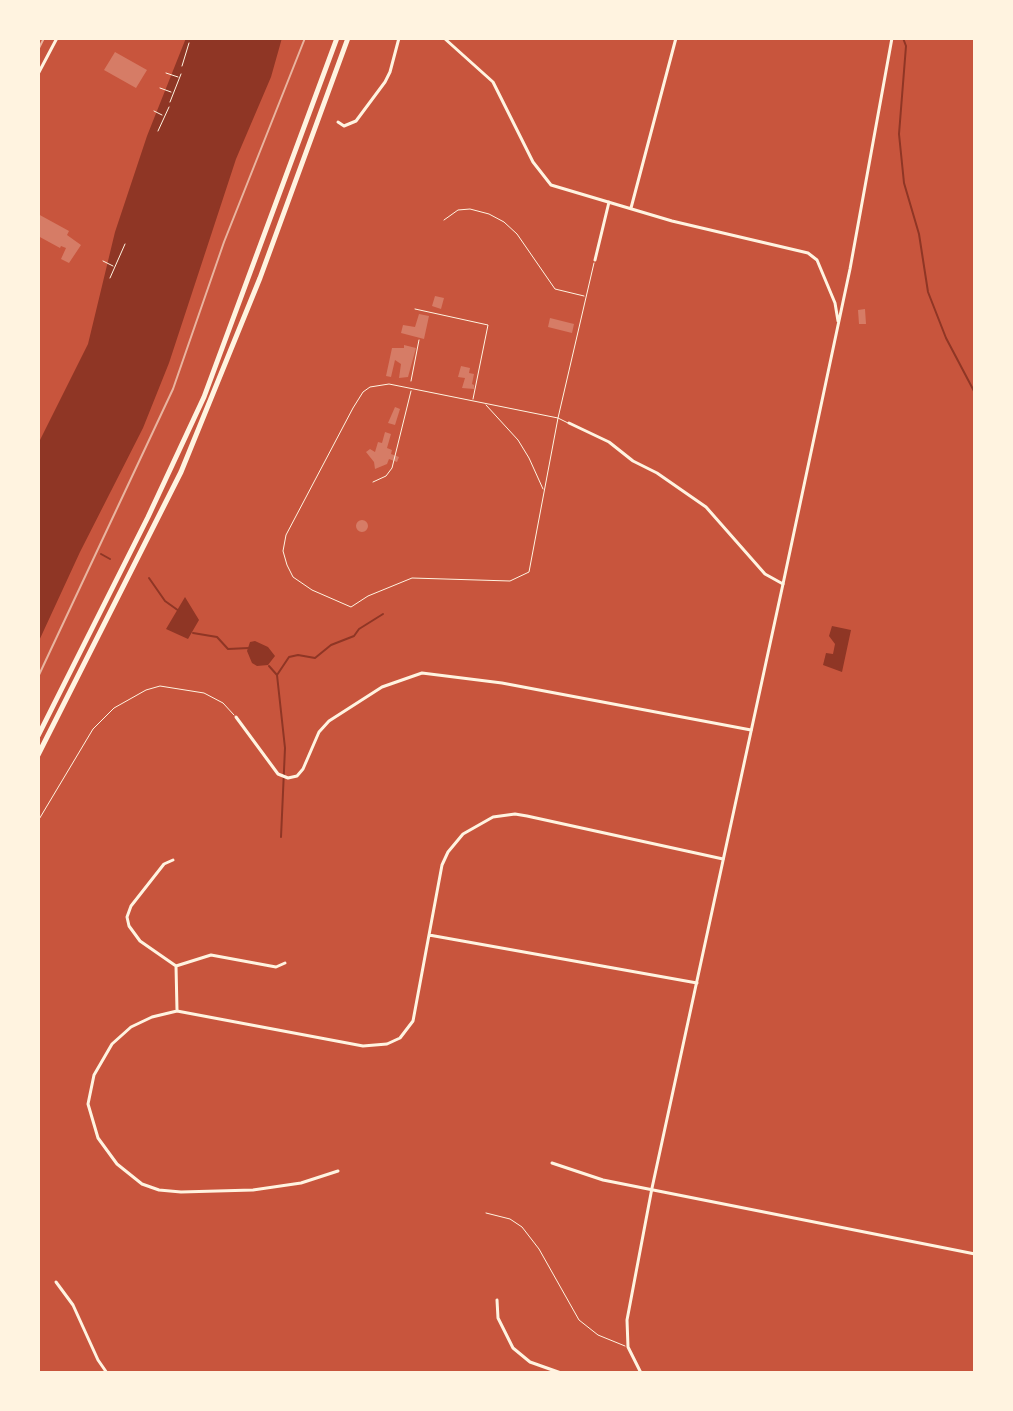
<!DOCTYPE html>
<html>
<head>
<meta charset="utf-8">
<style>
  body { margin:0 }
  #map { position:relative; width:1013px; height:1411px; overflow:hidden; background:#c8553d; font-family:Quicksand,sans-serif }
  canvas { display:block }
  .frame { position:absolute; inset:0; border:40px solid #fff3e0; pointer-events:none }
</style>
</head>
<body>
<div id="map">
<canvas width="1013" height="1411"></canvas>
<div class="frame"></div>
</div>
<script>
const ctx = document.querySelector('canvas').getContext('2d');
ctx.lineJoin = 'round';
function fill(path, color) {
  ctx.fillStyle = color;
  ctx.fill(path, 'evenodd');
}
function poly(rows) {
  const path = new Path2D();
  for (const r of rows) {
    if (r.length === 3) {
      path.moveTo(r[0] + r[2], r[1]);
      path.arc(r[0], r[1], r[2], 0, 2 * Math.PI);
      continue;
    }
    path.moveTo(r[0], r[1]);
    for (let i = 2; i < r.length; i += 2) path.lineTo(r[i], r[i + 1]);
  }
  return path;
}
function trace(path, color, width, dash) {
  ctx.strokeStyle = color;
  ctx.lineWidth = width;
  ctx.lineCap = dash ? 'butt' : 'round';
  ctx.setLineDash(dash || []);
  ctx.stroke(path);
}
const water = poly([
  [186,38,282,38,271,77,236,159,169,363,143,428,80,552,38,643,38,444,88,344,115,232,147,136],
  [185,597,199,620,188,639,166,629],
  [832,626,851,630,842,672,823,665,826,653,833,654,835,644,829,636],
  [255,641,268,647,275,656,268,665,257,666,252,663,247,651,250,642]
]);
const stream = poly([
  [903,38,906,46,899,134,904,183,919,234,928,292,946,338,975,393],
  [101,554,110,559],
  [149,578,165,601,179,611],
  [193,633,217,637,228,649,249,648],
  [269,666,277,675,289,657,298,655,315,658,331,645,354,636,359,629,383,614],
  [277,675,285,748,281,837]
]);
const building = poly([
  [115,52,147,70,136,88,104,70],
  [38,214,69,231,67,235,81,245,69,263,61,259,66,248,61,246,60,248,38,236],
  [435,296,444,298,441,309,432,306],
  [865,309,866,324,859,324,858,310],
  [419,314,429,316,424,339,401,333,403,325,415,327],
  [550,318,574,324,572,333,548,327],
  [404,345,416,348,408,377,399,378,401,364,395,360,391,377,386,376,392,348,404,348],
  [461,366,470,368,469,373,474,374,472,384,474,385,474,389,462,388,465,378,458,377],
  [395,407,400,409,395,425,388,423],
  [385,432,391,434,387,448,392,450,391,454,399,457,397,462,389,459,387,464,375,469,374,462,366,452,370,449,375,452,378,442,382,443],
  [362,526,6]
]);
const path = poly([
  [182,66,189,43],
  [166,73,178,77],
  [160,88,171,92],
  [170,102,181,74],
  [154,111,162,115],
  [158,131,169,107],
  [103,261,113,266],
  [110,278,125,244],
  [411,381,419,340]
]);
const service = poly([
  [444,220,458,210,470,209,489,214,504,222,517,234,555,289,584,296],
  [415,309,488,325,473,399],
  [486,405,518,440,529,458,543,489],
  [568,423,558,418,389,384,370,387,363,392,353,408,286,535,283,551,287,565,293,577,312,590,351,607,368,596,412,578,510,581,529,572,558,418,594,263],
  [373,482,386,476,392,468,411,391],
  [38,821,93,729,114,708,146,690,160,686,204,693,223,703,234,715],
  [486,1213,510,1219,522,1227,539,1249,579,1320,598,1335,625,1346]
]);
const minor = poly([
  [444,38,493,82,533,162,551,185,672,221,808,253,817,260,835,303,838,321],
  [38,74,57,38],
  [338,122,344,126,356,121,385,82,390,72,399,38],
  [631,208,676,38],
  [595,260,609,202],
  [569,423,609,442,633,461,657,473,706,507,765,574,783,584,850,269,892,38],
  [236,717,278,774,288,778,297,776,303,769,319,732,329,721,382,687,422,673,502,683,751,730],
  [173,860,164,864,131,906,127,917,129,926,140,941,176,966],
  [429,935,697,983],
  [176,966,211,955,276,967,285,963],
  [176,966,177,1010],
  [552,1163,603,1180,975,1254],
  [338,1171,301,1183,253,1190,181,1192,159,1190,142,1184,117,1164,98,1138,88,1104,94,1075,112,1044,131,1027,152,1017,177,1011,363,1046,387,1044,400,1038,413,1021,442,865,448,852,463,834,493,817,515,814,527,816,723,859],
  [56,1282,73,1305,98,1360,107,1373],
  [497,1300,498,1318,513,1348,530,1362,561,1373]
]);
const tertiary = poly([
  [641,1373,628,1347,627,1320,652,1188,783,584]
]);
const motorway = poly([
  [38,736,148,517,204,397,337,38],
  [38,755,181,472,260,278,348,38]
]);
const rail = poly([
  [38,50,44,38],
  [38,677,173,389,224,242,305,38]
]);
fill(water, '#8f3625');
trace(stream, '#8f3625', 2);
fill(building, '#d67c66');
trace(path, '#fff3e0', 1);
trace(service, '#fff3e0', 1);
trace(minor, '#fff3e0', 3);
trace(tertiary, '#fff3e0', 3);
trace(motorway, '#fff3e0', 5);
trace(rail, '#e9b49f', 2);
</script>
</body>
</html>
